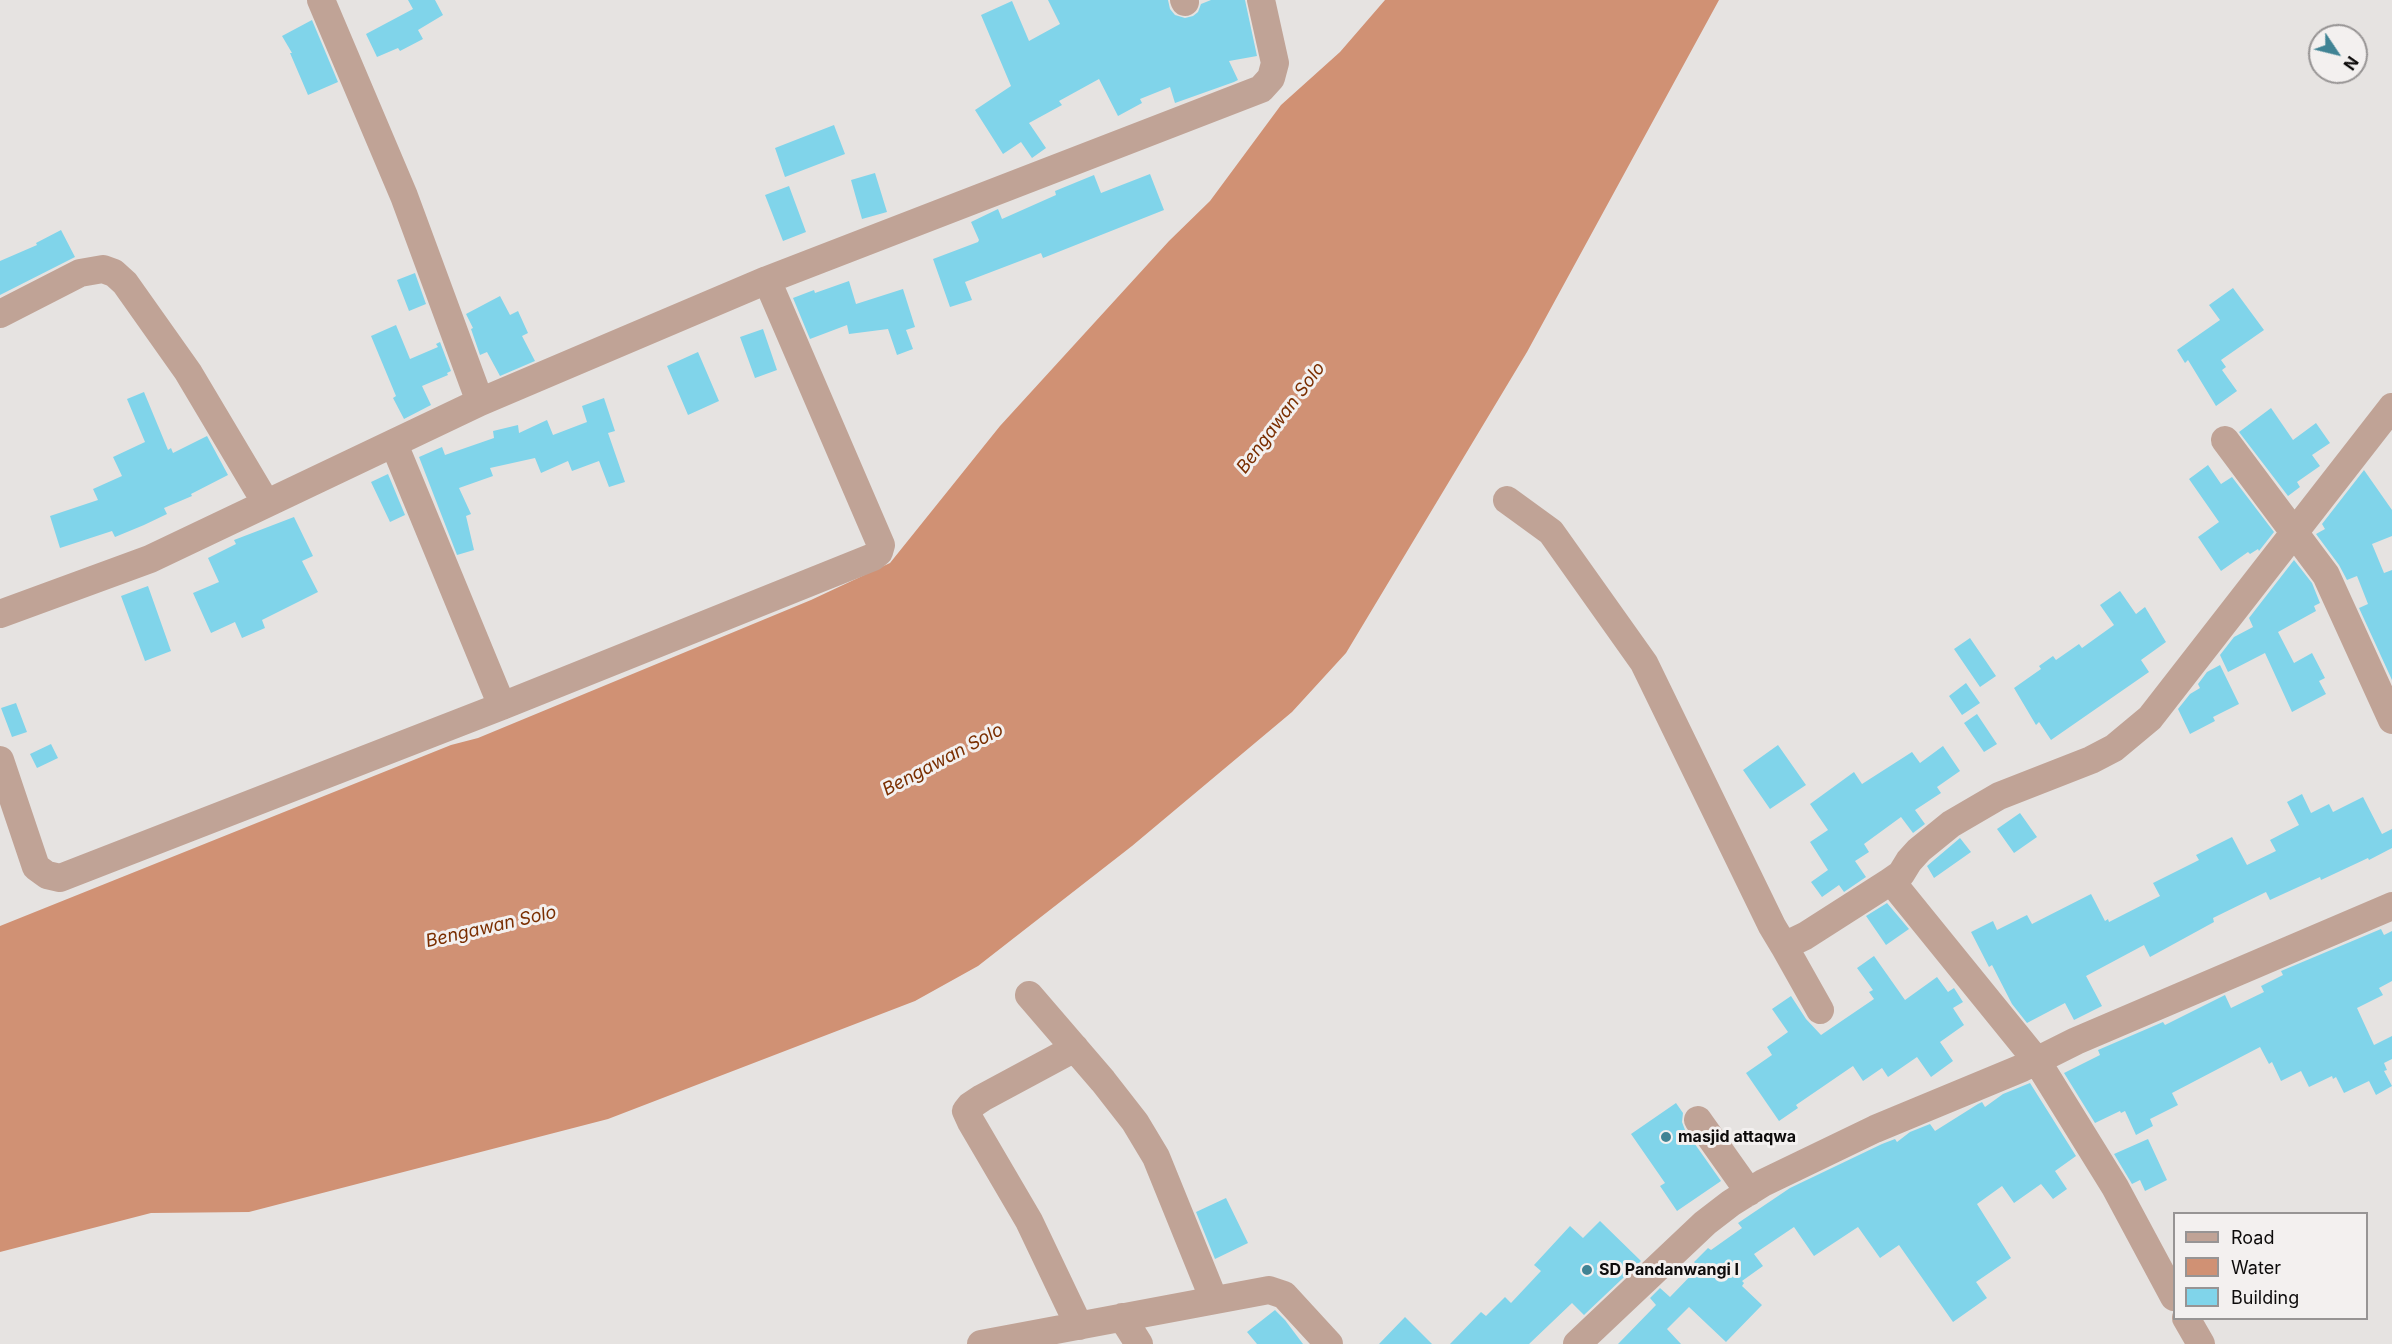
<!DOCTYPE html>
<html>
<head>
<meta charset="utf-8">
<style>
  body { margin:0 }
  #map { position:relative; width:2392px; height:1344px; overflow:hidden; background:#e6e3e1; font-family:Inter,sans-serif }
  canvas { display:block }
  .legend { position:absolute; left:2173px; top:1212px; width:195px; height:108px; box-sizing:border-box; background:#f3f0ef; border:2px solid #979494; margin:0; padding:8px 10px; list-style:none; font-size:18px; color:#0d0b0b }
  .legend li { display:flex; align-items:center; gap:12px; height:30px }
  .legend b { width:30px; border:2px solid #979494 }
  .north { position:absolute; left:2308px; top:24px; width:60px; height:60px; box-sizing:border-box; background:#f3f0ef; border:2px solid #979494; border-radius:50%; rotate:125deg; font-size:16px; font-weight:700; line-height:24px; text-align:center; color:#0d0b0b }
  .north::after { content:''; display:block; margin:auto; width:21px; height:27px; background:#408394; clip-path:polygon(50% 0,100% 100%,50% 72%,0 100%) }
</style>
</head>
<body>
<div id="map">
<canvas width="2392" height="1344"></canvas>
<ul class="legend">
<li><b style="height:8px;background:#c0a396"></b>Road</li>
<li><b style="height:16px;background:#d09174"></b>Water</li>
<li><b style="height:16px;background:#80d4ea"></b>Building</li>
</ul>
<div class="north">N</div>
</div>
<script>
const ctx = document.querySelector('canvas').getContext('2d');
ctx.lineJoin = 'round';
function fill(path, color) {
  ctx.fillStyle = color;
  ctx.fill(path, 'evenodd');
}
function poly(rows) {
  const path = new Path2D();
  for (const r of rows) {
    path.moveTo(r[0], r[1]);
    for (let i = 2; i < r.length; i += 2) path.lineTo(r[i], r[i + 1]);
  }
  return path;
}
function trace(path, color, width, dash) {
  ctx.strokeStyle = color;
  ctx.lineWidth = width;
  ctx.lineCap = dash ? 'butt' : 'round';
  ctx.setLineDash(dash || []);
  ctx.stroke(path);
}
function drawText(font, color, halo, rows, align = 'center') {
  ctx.font = font + ' Inter,sans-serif';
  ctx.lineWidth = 6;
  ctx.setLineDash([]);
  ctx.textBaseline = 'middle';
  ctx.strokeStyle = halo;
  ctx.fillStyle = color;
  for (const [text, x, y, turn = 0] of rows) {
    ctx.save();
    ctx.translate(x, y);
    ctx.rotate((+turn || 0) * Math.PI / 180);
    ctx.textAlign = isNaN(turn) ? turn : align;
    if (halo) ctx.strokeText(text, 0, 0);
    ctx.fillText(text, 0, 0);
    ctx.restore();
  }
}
const water = poly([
  [1385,0,1719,0,1527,352,1346,653,1292,712,1132,846,978,966,915,1001,608,1119,249,1212,151,1213,0,1252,0,926,451,745,478,738,811,600,890,563,1000,426,1169,241,1210,201,1281,105,1340,52]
]);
const building = poly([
  [408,0,435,0,443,15,418,30,423,39,400,51,398,48,377,57,366,34,413,9],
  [1048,0,1168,0,1170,9,1175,15,1185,18,1193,16,1198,12,1201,4,1211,0,1245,0,1257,56,1229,61,1238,80,1234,82,1175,103,1170,87,1140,99,1142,103,1118,116,1099,79,1059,101,1062,105,1029,123,1046,148,1032,158,1021,142,1003,154,975,110,1011,86,981,15,1012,1,1029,41,1060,24],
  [312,20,338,82,308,95,290,53,292,53,282,36],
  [834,125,845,154,785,177,775,148],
  [875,173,887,212,862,219,851,180],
  [1150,174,1164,210,1043,258,1041,253,965,282,972,300,950,307,933,259,978,242,979,240,971,222,998,209,1002,219,1056,195,1055,191,1094,175,1101,193],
  [789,186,806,232,783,241,765,195],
  [61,230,75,257,0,295,0,261,37,245,36,243],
  [415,273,426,304,409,311,397,280],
  [849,281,856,304,903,289,915,327,906,330,913,349,897,355,888,329,849,334,847,325,810,339,793,298,814,290,815,293],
  [2233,288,2264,330,2221,360,2226,367,2222,370,2237,391,2216,406,2188,360,2185,363,2177,350,2220,320,2209,305],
  [500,296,510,315,518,311,528,333,522,336,535,361,500,376,487,352,480,355,471,329,473,328,466,314],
  [396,325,410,359,438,347,436,344,440,342,451,371,447,373,448,375,422,386,431,405,404,419,393,398,396,396,371,336],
  [763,329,777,370,755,378,740,337],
  [698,352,719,401,688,415,667,366],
  [144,392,168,450,171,448,173,453,207,436,228,475,191,494,192,496,164,508,167,514,144,525,115,537,112,531,60,548,50,516,98,500,93,489,122,476,113,457,145,442,127,399],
  [604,398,615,431,608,433,625,482,609,487,599,461,572,471,568,461,541,473,535,458,490,468,493,476,459,488,471,514,466,516,474,550,457,555,419,457,442,447,445,455,494,438,493,431,518,425,519,433,547,420,553,435,587,422,582,406],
  [2271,408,2293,440,2316,423,2330,443,2312,455,2320,466,2297,482,2300,487,2288,496,2239,432],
  [2208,465,2221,484,2232,477,2274,532,2259,551,2258,549,2250,554,2248,552,2221,571,2198,537,2219,522,2189,479],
  [2364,470,2392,510,2392,536,2372,544,2384,573,2392,570,2392,680,2359,608,2368,604,2357,576,2347,580,2339,565,2316,534,2325,529,2322,524],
  [388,474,405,515,390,522,371,482],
  [294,517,313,556,302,561,318,592,262,620,265,628,242,638,235,622,211,633,193,593,219,582,208,558,236,544,234,540],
  [2294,560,2312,583,2320,603,2314,606,2316,611,2278,632,2294,663,2312,653,2325,678,2319,681,2326,694,2292,712,2265,653,2228,672,2220,655,2234,637,2253,627,2249,618],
  [148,586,171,651,145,661,121,596],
  [2120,591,2136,614,2145,607,2166,642,2141,660,2149,672,2051,740,2039,722,2036,725,2014,688,2041,669,2039,666,2053,656,2056,660,2079,644,2082,648,2114,625,2100,605],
  [1970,638,1996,676,1980,687,1954,649],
  [2220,665,2239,704,2213,717,2215,721,2190,734,2178,709,2190,694,2200,688,2198,684,2207,672],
  [1966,683,1980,703,1962,715,1949,696],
  [16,703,27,732,12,737,1,708],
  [1977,714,1997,744,1984,752,1964,723],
  [51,744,58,758,37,768,30,754],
  [1778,745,1806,785,1770,809,1743,770],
  [1943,746,1960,771,1937,787,1941,793,1915,810,1925,824,1913,833,1901,817,1864,844,1869,852,1855,861,1866,877,1844,892,1839,885,1822,897,1811,882,1828,870,1810,842,1828,830,1810,804,1854,772,1862,784,1912,752,1920,763],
  [2302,794,2311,813,2329,804,2333,812,2363,797,2382,834,2392,829,2392,848,2369,860,2368,858,2321,880,2320,877,2270,900,2266,892,2213,918,2214,922,2150,957,2144,945,2086,976,2102,1006,2074,1020,2065,1003,2027,1023,2012,1004,1992,965,1989,967,1971,932,1993,921,1997,930,2027,915,2032,924,2091,894,2105,921,2108,919,2109,922,2160,896,2153,883,2199,860,2196,855,2232,837,2247,865,2276,851,2270,840,2299,825,2287,802],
  [2020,813,2037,837,2014,853,1997,829],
  [1960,838,1971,852,1934,878,1927,866],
  [1887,903,1909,929,1886,945,1866,916],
  [2381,929,2384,935,2392,931,2392,981,2379,988,2383,995,2357,1008,2374,1045,2392,1036,2392,1059,2384,1063,2387,1070,2384,1071,2392,1086,2376,1095,2369,1081,2344,1093,2336,1077,2333,1079,2332,1076,2309,1087,2301,1071,2281,1081,2272,1062,2269,1064,2260,1047,2172,1093,2178,1105,2150,1119,2153,1126,2136,1135,2125,1111,2121,1113,2120,1111,2095,1123,2064,1073,2100,1055,2098,1050,2163,1022,2165,1025,2225,995,2231,1008,2264,992,2261,986,2283,975,2281,971],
  [1874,956,1905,1000,1937,977,1948,992,1954,988,1963,1002,1953,1008,1964,1025,1940,1042,1953,1061,1931,1077,1917,1057,1888,1077,1882,1068,1863,1081,1853,1066,1796,1105,1798,1108,1779,1121,1746,1073,1772,1055,1767,1047,1788,1032,1772,1009,1791,996,1806,1019,1821,1035,1874,999,1869,992,1873,990,1857,968],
  [2030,1083,2076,1156,2055,1171,2067,1189,2053,1199,2041,1184,2014,1203,2002,1186,1977,1204,2011,1258,1976,1282,1987,1298,1953,1322,1899,1245,1880,1258,1858,1227,1814,1256,1794,1227,1754,1254,1763,1266,1742,1281,1744,1283,1742,1286,1762,1305,1726,1342,1689,1307,1667,1329,1681,1344,1618,1344,1656,1305,1650,1298,1660,1288,1670,1297,1699,1267,1694,1262,1708,1248,1711,1250,1742,1228,1738,1223,1790,1188,1882,1144,1895,1139,1897,1142,1910,1132,1930,1124,1935,1131,1978,1104,1982,1102,1985,1107,2003,1094],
  [1676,1103,1683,1113,1682,1122,1685,1130,1721,1181,1677,1211,1660,1186,1665,1183,1631,1134],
  [2148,1139,2167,1180,2145,1191,2140,1180,2132,1184,2114,1154],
  [1226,1198,1248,1243,1215,1259,1196,1212],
  [1600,1221,1641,1261,1584,1315,1572,1303,1529,1344,1450,1344,1481,1312,1486,1316,1505,1297,1511,1303,1541,1271,1534,1265,1570,1226,1583,1238],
  [1275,1310,1285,1320,1303,1344,1257,1344,1247,1332],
  [1405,1317,1432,1344,1379,1344]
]);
const minor = poly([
  [321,0,404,196,480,402],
  [1184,0,1185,2],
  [0,314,80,273,103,269,114,273,125,283,188,372,266,503],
  [2225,440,2326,575,2392,720],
  [394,444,502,706],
  [1507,500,1551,532,1644,663,1772,926,1784,946,1805,936,1891,881],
  [0,614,150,559,480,402,767,280,1261,89,1271,78,1275,63,1261,0],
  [0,760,36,867,47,875,60,878,502,706,873,557,879,552,881,545,767,280],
  [1784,946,1820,1010],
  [1029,995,1103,1081,1135,1122,1156,1157,1214,1300],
  [1075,1048,982,1098,970,1106,966,1111,971,1122,1029,1221,1079,1326],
  [1698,1120,1749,1192],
  [2174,1297,2115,1187,2037,1061,1891,881,1901,874,1909,861,1919,850,1951,824,1999,796,2091,760,2114,748,2150,718,2392,407],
  [1122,1317,1139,1344],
  [2186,1318,2201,1344],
  [981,1344,1269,1290,1284,1295,1329,1344],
  [1577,1344,1705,1223,1731,1203,1763,1183,1875,1129,2022,1068,2076,1041,2392,906]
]);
const markers = [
  [1666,1137,6,"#408394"],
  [1587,1270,6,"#408394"]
];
const poiNames = [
  ["masjid attaqwa",1678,1137],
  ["SD Pandanwangi I",1599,1270]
];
const waterNames = [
  ["Bengawan Solo",1281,418,-53],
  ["Bengawan Solo",943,760,-28],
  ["Bengawan Solo",491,927,-13]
];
fill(water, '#d09174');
fill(building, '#80d4ea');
trace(minor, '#c0a396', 28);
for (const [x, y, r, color] of markers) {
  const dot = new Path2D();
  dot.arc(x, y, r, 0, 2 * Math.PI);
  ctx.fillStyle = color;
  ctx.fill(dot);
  trace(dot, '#f3f0ef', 2);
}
drawText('bold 16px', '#0d0b0b', '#f3f0ef', poiNames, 'left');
drawText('italic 18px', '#7a2e00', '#f3f0ef', waterNames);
</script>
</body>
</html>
